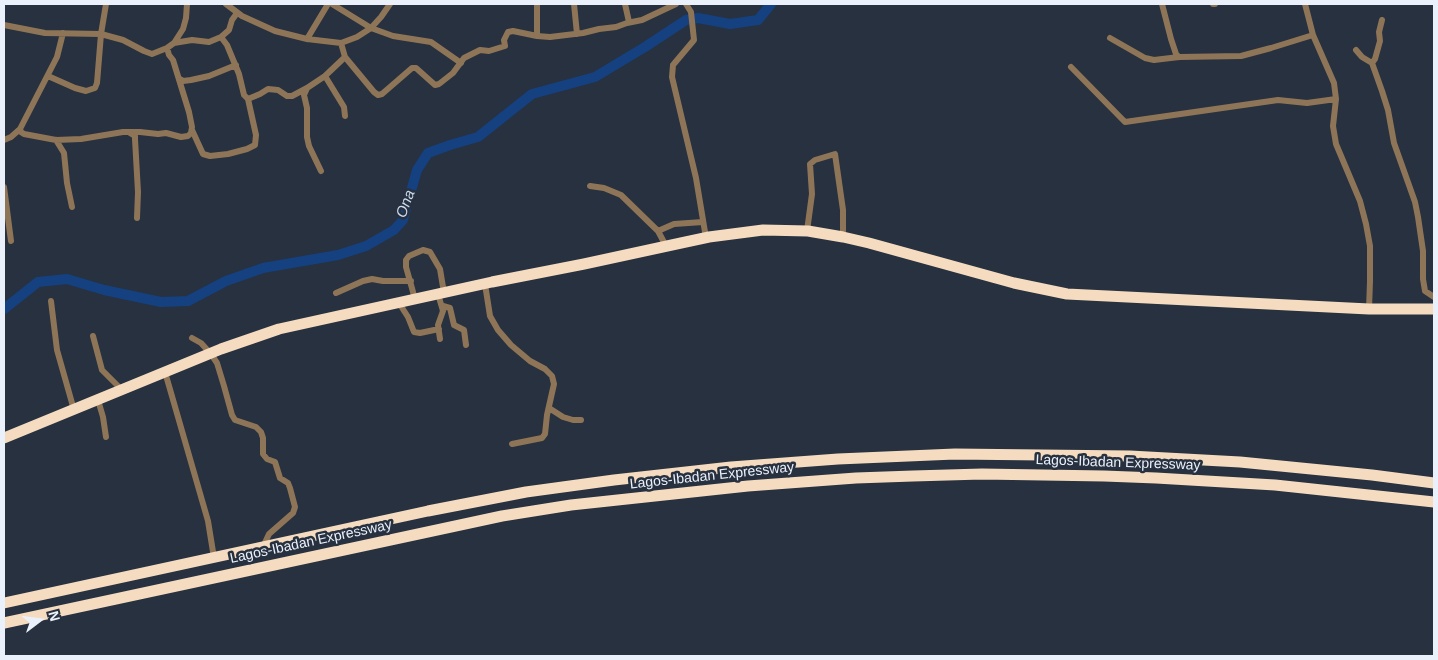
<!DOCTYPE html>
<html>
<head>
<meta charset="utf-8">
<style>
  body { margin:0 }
  #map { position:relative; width:1438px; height:660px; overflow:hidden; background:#27313f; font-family:Arial,sans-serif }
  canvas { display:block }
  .frame { position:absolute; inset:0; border:5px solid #ebf1fb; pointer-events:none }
  .north { position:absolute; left:15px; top:595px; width:50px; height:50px; -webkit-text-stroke:4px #27313f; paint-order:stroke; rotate:75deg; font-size:14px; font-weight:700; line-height:20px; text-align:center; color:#ebf1fb }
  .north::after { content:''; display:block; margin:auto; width:18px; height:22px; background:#ebf1fb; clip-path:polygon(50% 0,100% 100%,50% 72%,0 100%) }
</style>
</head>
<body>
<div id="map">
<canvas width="1438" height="660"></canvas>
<div class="frame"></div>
<div class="north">N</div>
</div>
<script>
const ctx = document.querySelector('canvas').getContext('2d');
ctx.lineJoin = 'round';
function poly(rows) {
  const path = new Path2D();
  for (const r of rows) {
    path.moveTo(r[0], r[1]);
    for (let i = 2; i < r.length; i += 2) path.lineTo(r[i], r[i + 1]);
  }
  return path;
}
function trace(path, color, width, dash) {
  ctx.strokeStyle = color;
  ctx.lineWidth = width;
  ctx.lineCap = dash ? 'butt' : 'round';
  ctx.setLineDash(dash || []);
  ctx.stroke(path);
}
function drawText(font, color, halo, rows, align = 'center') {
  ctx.font = font + ' Arial,sans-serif';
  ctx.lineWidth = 5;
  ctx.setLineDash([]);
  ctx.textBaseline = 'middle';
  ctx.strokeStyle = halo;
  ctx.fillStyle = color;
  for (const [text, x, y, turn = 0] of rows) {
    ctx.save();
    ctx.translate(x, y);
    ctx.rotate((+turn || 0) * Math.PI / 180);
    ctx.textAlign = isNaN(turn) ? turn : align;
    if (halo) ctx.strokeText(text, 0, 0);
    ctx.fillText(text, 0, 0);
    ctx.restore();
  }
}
const river = poly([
  [4,309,38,282,67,279,104,290,161,302,188,301,226,281,263,268,338,255,366,246,394,230,403,220,417,170,428,153,450,145,478,137,532,94,595,77,645,47,686,20,698,18,730,24,758,20,771,4]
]);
const street = poly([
  [226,4,242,16,275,31,307,39,341,43,357,37,371,28,381,17,390,4],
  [332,4,371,28,393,36,431,42,461,63],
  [537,4,537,36],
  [574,4,577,34],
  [625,4,629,22],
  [686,4,691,12,694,40,673,65,672,77,696,178,706,238],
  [1162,4,1171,39,1176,54,1179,57],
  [1213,4,1215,4],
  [1305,4,1313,35,1334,83,1336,99,1333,126,1336,144,1360,201,1366,224,1370,246,1370,281,1369,309],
  [4,25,45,33,101,34,123,40,144,51,152,54,167,48,174,43,183,29,186,18,187,4],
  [1110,38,1145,58,1154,60,1179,57,1241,56,1271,48,1313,35],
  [307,39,328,4],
  [174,43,192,40,209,42,221,37,229,30,232,20,237,13],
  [341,43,345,57,374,92,378,95,382,94,412,68,416,68,435,85,439,84,453,73,464,58,480,50,489,51,505,46,504,40,508,32,513,31,537,36,550,37,583,33,599,29,616,27,627,23,642,20,676,4],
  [1356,50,1362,57,1372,63,1382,91,1388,110,1394,143,1415,202,1418,217,1423,251,1423,279,1425,291,1434,297],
  [1372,63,1375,59,1380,41,1379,32,1382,20],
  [1071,67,1125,122,1278,100,1307,103,1336,99],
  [48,76,75,88,86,91,95,88,97,83,101,34,106,4],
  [325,76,344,107,345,116],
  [180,79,183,81,191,80,209,76,236,65],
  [307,88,304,95,307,108,307,137,309,146,321,171],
  [248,99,260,94,268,89,278,90,287,96,292,96,307,88,325,76,345,57],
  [20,129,21,132,24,134,56,140,81,139,123,132,140,132,158,134,166,133,181,137,188,136,191,133,192,127,189,112,173,60,169,55,167,48],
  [192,130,203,154,210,156,228,154,247,149,255,145,256,135,248,99,244,95,239,74,227,45,221,37],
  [130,133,135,136,135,139,138,192,137,218],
  [4,140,11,137,20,129,57,57,63,33],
  [56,140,64,153,67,183,72,207],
  [590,186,604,188,621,195,658,231,666,246],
  [4,187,11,241],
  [658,231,674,224,703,222],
  [807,231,812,194,810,164,815,160,835,154,843,210,843,237],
  [485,284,490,316,498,330,511,345,530,361,545,369,552,376,554,384,547,415,545,434,542,438,512,444],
  [336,293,363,281,372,279,383,281,411,281],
  [438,294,443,311,438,325,440,339],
  [415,299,406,267,406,260,409,256,423,250,430,252,440,269,444,293],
  [51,301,57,350,74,410],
  [399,303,408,317,414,332,420,333,439,329],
  [443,306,450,308,454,325,464,330,466,345],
  [93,336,102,370,122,390],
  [192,338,201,343,211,354,217,363,224,386,232,415,235,420,256,427,261,432,263,438,263,454,267,459,275,462,280,478,288,483,290,488,295,507,293,513,269,534,263,547],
  [165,372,208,521,214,558],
  [98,400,103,417,106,437],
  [549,408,563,417,573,420,581,420]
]);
const highway = poly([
  [4,438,221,349,279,329,492,282,584,264,681,243,709,237,763,230,808,231,843,237,869,243,1014,283,1067,294,1369,309,1434,309],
  [4,603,428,511,526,492,614,480,731,467,838,459,955,454,1130,456,1240,462,1372,475,1434,483],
  [4,623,502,516,571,505,748,486,856,478,913,476,982,474,1104,476,1156,478,1275,485,1434,502]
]);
const streetNames = [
  ["Lagos-Ibadan Expressway",1118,463,2],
  ["Lagos-Ibadan Expressway",712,476,-6],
  ["Lagos-Ibadan Expressway",311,542,-12]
];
const waterNames = [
  ["Ona",406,204,-70]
];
trace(river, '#154180', 10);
trace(street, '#8f7557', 6);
trace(highway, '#f5dbbf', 11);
drawText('14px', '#ebf1fb', '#27313f', streetNames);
drawText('italic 15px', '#cddaed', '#27313f', waterNames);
</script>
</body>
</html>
